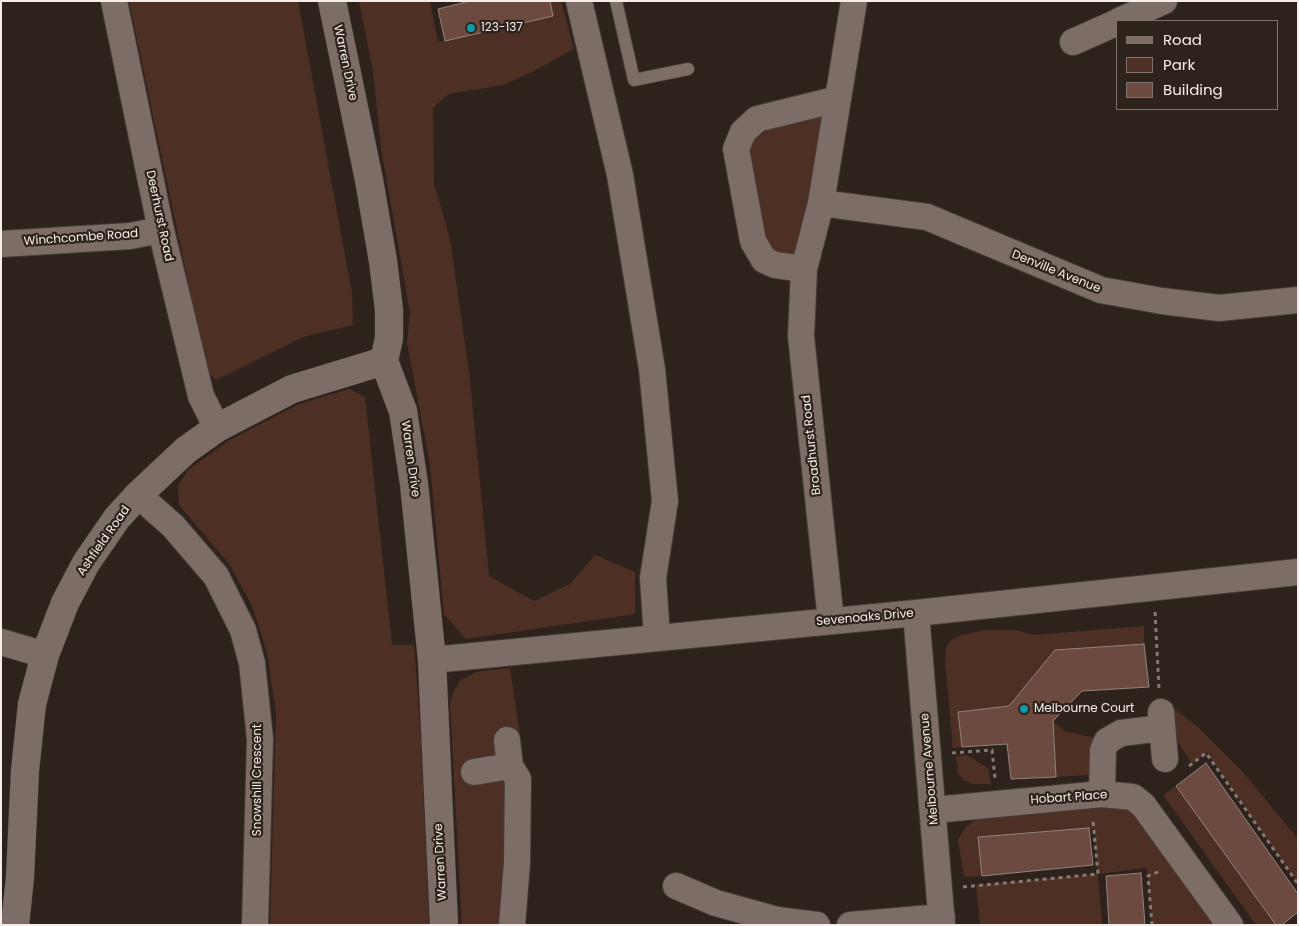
<!DOCTYPE html>
<html>
<head>
<meta charset="utf-8">
<style>
  body { margin:0 }
  #map { position:relative; width:1299px; height:926px; overflow:hidden; background:#2e221c; font-family:Poppins,sans-serif }
  canvas { display:block }
  .frame { position:absolute; inset:0; border:2px solid #f5ede9; pointer-events:none }
  .legend { position:absolute; left:1116px; top:20px; width:162px; height:90px; box-sizing:border-box; background:#2e221c; border:1px solid #7e736e; margin:0; padding:6px 9px; list-style:none; font-size:15px; color:#f5ede9 }
  .legend li { display:flex; align-items:center; gap:10px; height:25px }
  .legend b { width:25px; border:1px solid #7e736e }
</style>
</head>
<body>
<div id="map">
<canvas width="1299" height="926"></canvas>
<div class="frame"></div>
<ul class="legend">
<li><b style="height:6px;background:#7c6e67"></b>Road</li>
<li><b style="height:14px;background:#4d3023"></b>Park</li>
<li><b style="height:14px;background:#6c4a3f"></b>Building</li>
</ul>
</div>
<script>
const ctx = document.querySelector('canvas').getContext('2d');
ctx.lineJoin = 'round';
function fill(path, color) {
  ctx.fillStyle = color;
  ctx.fill(path, 'evenodd');
}
function poly(rows) {
  const path = new Path2D();
  for (const r of rows) {
    path.moveTo(r[0], r[1]);
    for (let i = 2; i < r.length; i += 2) path.lineTo(r[i], r[i + 1]);
  }
  return path;
}
function trace(path, color, width, dash) {
  ctx.strokeStyle = color;
  ctx.lineWidth = width;
  ctx.lineCap = dash ? 'butt' : 'round';
  ctx.setLineDash(dash || []);
  ctx.stroke(path);
}
function drawText(font, color, halo, rows, align = 'center') {
  ctx.font = font + ' Poppins,sans-serif';
  ctx.lineWidth = 4.5;
  ctx.setLineDash([]);
  ctx.textBaseline = 'middle';
  ctx.strokeStyle = halo;
  ctx.fillStyle = color;
  for (const [text, x, y, turn = 0] of rows) {
    ctx.save();
    ctx.translate(x, y);
    ctx.rotate((+turn || 0) * Math.PI / 180);
    ctx.textAlign = isNaN(turn) ? turn : align;
    if (halo) ctx.strokeText(text, 0, 0);
    ctx.fillText(text, 0, 0);
    ctx.restore();
  }
}
const green = poly([
  [129,1,298,1,352,293,353,325,303,337,216,380,207,372],
  [359,1,430,1,438,42,553,16,550,1,561,1,574,49,534,71,503,85,449,94,433,108,434,183,450,239,470,380,489,576,534,601,570,584,595,555,635,572,635,614,466,639,444,614,430,465,407,342,410,313,381,148,373,71],
  [828,101,809,209,793,268,764,260,743,132],
  [349,389,365,397,392,645,414,645,421,738,429,925,270,925,276,712,267,653,253,608,230,565,179,505,178,486,188,470,228,441,299,404],
  [1144,626,1144,644,1055,650,1009,706,958,712,962,747,953,748,945,662,946,647,951,640,962,635,984,630,1016,630,1033,635],
  [510,668,520,735,512,925,462,925,450,704,454,691,460,681,476,672],
  [1172,707,1198,727,1242,771,1298,839,1298,884,1207,753,1192,764,1176,739],
  [1053,721,1064,731,1107,741,1103,774,1056,777],
  [967,755,988,768,991,784,973,784,963,780,958,773,956,756],
  [1176,786,1276,925,1256,925,1163,795],
  [1104,805,1134,811,1215,925,1152,925,1147,868,1098,874,1102,925,980,925,976,885,1098,874,1094,829,978,837,982,876,964,877,958,839,967,826,973,821,982,818]
]);
const building = poly([
  [470,1,550,1,553,16,445,41,438,9,470,1],
  [1144,644,1149,687,1082,691,1053,721,1056,777,1011,779,1007,744,962,747,958,712,1009,706,1055,650,1144,644],
  [1206,763,1298,894,1298,912,1282,925,1276,925,1176,786,1206,763],
  [1089,828,1093,865,982,876,978,837,1089,828],
  [1141,873,1145,925,1109,925,1106,876,1141,873]
]);
const path = poly([
  [1155,612,1159,688],
  [952,753,992,750,995,778],
  [1189,766,1206,753,1298,884],
  [963,887,1098,874,1093,821],
  [1152,925,1148,876,1160,871]
]);
const service = poly([
  [616,1,634,80,688,69]
]);
const minor = poly([
  [114,1,161,230,201,396,217,428],
  [579,1,620,175,652,369,665,501,653,578,657,638],
  [1119,21,1164,1],
  [1073,42,1118,22],
  [821,203,927,217,1101,290,1162,301,1219,308,1298,300],
  [1,244,130,236,161,230],
  [804,269,775,265,764,260,753,241,736,149,743,132,757,119,838,99],
  [138,495,173,526,216,576,243,630,252,663,260,739,255,925],
  [916,613,942,925],
  [831,621,801,336,804,269,821,203,854,1],
  [1,642,45,655],
  [432,660,916,613,1298,572],
  [1161,712,1165,759],
  [507,740,510,766,518,779,517,863,512,925],
  [474,772,510,766],
  [1102,794,1103,750,1107,741,1121,733,1162,728],
  [934,810,1102,794,1133,797,1143,805,1230,925],
  [676,886,716,903,777,920,817,925],
  [850,925,942,917]
]);
const tertiary = poly([
  [15,925,20,877,25,771,32,704,45,655,65,603,86,563,117,518,138,495,186,450,217,428,292,389,384,361]
]);
const secondary = poly([
  [332,1,369,180,383,261,389,310,389,338,384,361,403,411,414,484,432,660,444,925]
]);
const markers = [
  [471,28,5,"#0f9aa8"],
  [1024,709,5,"#0f9aa8"]
];
const poiNames = [
  ["123-137",481,28],
  ["Melbourne Court",1034,709]
];
const streetNames = [
  ["Warren Drive",345,63,78],
  ["Deerhurst Road",159,216,78],
  ["Winchcombe Road",81,238,-4],
  ["Denville Avenue",1056,272,22],
  ["Broadhurst Road",812,445,-96],
  ["Warren Drive",410,459,82],
  ["Ashfield Road",104,541,-55],
  ["Sevenoaks Drive",865,618,-5],
  ["Melbourne Avenue",930,769,-95],
  ["Snowshill Crescent",258,780,-90],
  ["Hobart Place",1069,798,-4],
  ["Warren Drive",441,862,-93]
];
fill(green, '#4d3023');
fill(building, '#6c4a3f');
trace(building, '#93847e', 1);
trace(service, '#473d39', 14);
trace(minor, '#473d39', 28);
trace(tertiary, '#473d39', 29);
trace(secondary, '#473d39', 29);
trace(path, '#837974', 3, [4, 4]);
trace(service, '#7c6e67', 12);
trace(minor, '#7c6e67', 26);
trace(tertiary, '#7c6e67', 28);
trace(secondary, '#7c6e67', 28);
for (const [x, y, r, color] of markers) {
  const dot = new Path2D();
  dot.arc(x, y, r, 0, 2 * Math.PI);
  ctx.fillStyle = color;
  ctx.fill(dot);
  trace(dot, '#2e221c', 2);
}
drawText('12px', '#f5ede9', '#2e221c', poiNames, 'left');
drawText('12px', '#f5ede9', '#2e221c', streetNames);
</script>
</body>
</html>
